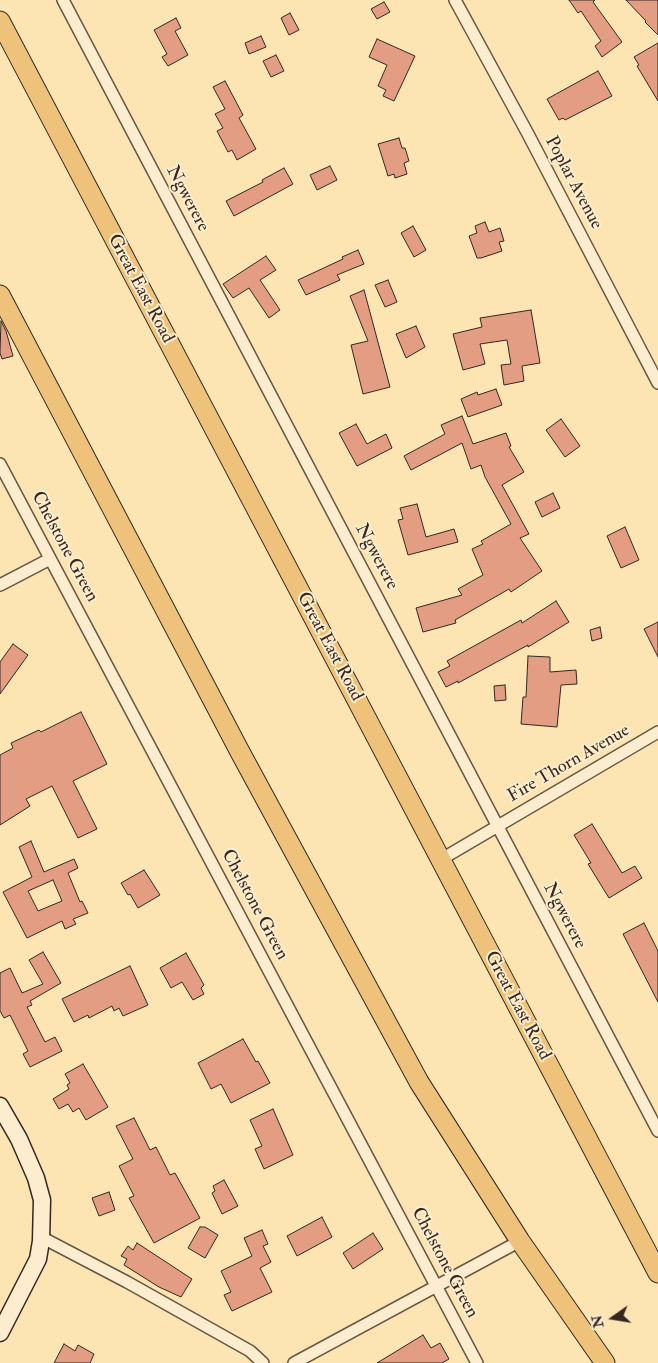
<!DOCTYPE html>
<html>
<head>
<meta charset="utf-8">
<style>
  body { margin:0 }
  #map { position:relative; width:658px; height:1363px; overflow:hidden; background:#fce4b3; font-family:"IM FELL Double Pica",serif }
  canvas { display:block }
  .north { position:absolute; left:588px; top:1293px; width:50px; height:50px; -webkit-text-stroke:4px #fdedce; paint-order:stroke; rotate:257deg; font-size:14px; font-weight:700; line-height:20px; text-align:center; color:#362720 }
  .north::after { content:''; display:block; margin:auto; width:18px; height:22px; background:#362720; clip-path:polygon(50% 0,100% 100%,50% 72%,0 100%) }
</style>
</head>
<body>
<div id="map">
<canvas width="658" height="1363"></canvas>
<div class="north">N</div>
</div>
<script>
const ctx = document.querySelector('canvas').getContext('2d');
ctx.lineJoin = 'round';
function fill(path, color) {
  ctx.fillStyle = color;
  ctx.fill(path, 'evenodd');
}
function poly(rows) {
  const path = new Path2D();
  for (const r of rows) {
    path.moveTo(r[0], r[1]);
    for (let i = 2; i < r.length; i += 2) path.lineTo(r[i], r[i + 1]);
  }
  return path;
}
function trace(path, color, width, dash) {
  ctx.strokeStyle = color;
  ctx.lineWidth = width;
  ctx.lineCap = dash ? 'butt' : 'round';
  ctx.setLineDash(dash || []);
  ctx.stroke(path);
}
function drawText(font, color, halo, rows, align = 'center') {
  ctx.font = font + ' "IM FELL Double Pica",serif';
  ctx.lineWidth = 4;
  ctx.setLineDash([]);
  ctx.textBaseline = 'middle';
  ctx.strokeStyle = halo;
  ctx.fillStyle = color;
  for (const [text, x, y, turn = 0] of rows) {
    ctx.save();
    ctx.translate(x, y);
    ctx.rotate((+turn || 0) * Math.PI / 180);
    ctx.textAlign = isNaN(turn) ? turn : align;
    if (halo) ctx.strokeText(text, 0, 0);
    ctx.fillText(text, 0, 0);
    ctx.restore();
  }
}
const building = poly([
  [569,0,595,0,593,2,622,42,602,57,595,46,601,41,581,11,578,13,569,0],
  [626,0,658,0,658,35,645,22,646,21,626,0],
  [384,2,390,12,377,19,371,9,384,2],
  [290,13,299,30,289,35,281,18,290,13],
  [176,18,181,28,175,31,188,55,168,66,162,57,167,54,154,30,176,18],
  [261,36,266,47,249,54,245,43,261,36],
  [377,39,415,56,394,101,383,96,386,90,378,86,387,65,369,57,377,39],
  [658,43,658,101,637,66,639,65,634,57,658,43],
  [276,55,284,71,271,77,263,61,276,55],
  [598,71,612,96,565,120,563,118,559,120,547,99,598,71],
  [225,81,243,115,239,118,256,149,237,160,232,150,228,152,217,131,223,128,215,114,225,109,213,87,225,81],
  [399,138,402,148,405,148,409,161,404,163,407,174,395,178,394,174,388,176,378,144,399,138],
  [330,166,337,180,317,190,310,175,330,166],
  [284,168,293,184,234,216,226,201,263,182,262,180,284,168],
  [485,222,489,232,500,228,504,241,499,242,502,251,481,258,477,258,469,236,477,233,475,226,485,222],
  [413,226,426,250,414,257,401,233,413,226],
  [358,250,364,264,337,275,340,280,306,295,298,280,343,259,342,257,358,250],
  [266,256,276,270,260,280,280,310,269,318,249,288,233,298,223,284,266,256],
  [388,280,397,302,385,307,375,285,388,280],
  [364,290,390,387,363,394,351,345,368,341,350,296,364,290],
  [531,310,540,363,522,366,524,381,504,385,501,365,511,364,507,340,480,344,485,364,463,370,453,334,482,327,480,318,531,310],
  [1,321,6,331,13,356,2,359,0,353,1,321],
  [416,326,425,347,406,358,396,334,416,326],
  [496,389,502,405,468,417,461,399,477,392,478,395,496,389],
  [462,416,473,444,506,433,511,446,509,447,524,472,502,485,529,534,520,538,542,571,511,592,509,589,455,620,456,623,423,632,416,608,462,595,458,589,483,575,472,549,483,544,481,541,511,524,485,477,481,465,471,469,462,443,411,470,404,456,445,434,441,425,462,416],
  [561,419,580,446,565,457,546,430,561,419],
  [356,424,367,444,386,434,392,448,357,466,339,433,356,424],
  [553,493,560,508,542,517,535,502,553,493],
  [417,504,426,537,454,529,458,542,408,555,398,520,403,519,400,508,417,504],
  [625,527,639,560,621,568,607,536,625,527],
  [556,601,569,622,528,647,528,645,458,683,458,681,446,687,438,672,450,666,447,661,521,620,522,623,556,601],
  [658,622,658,657,644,629,658,622],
  [600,627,602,638,592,641,590,630,600,627],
  [13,644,28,655,0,694,0,662,13,644],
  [528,656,550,657,550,672,576,670,577,684,561,685,557,727,521,724,523,697,526,697,528,656],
  [505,685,506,700,495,701,494,686,505,685],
  [81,712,107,764,73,781,97,829,78,838,52,786,26,799,30,806,0,825,0,755,13,748,11,743,39,730,41,732,81,712],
  [592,824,622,873,635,866,642,878,609,898,588,864,591,863,574,835,592,824],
  [31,841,44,872,74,859,78,868,68,873,80,902,82,901,88,913,73,919,76,924,65,929,62,921,27,938,3,892,32,877,19,847,31,841],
  [53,880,62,901,38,911,28,891,53,880],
  [144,870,160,895,138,908,130,894,128,895,121,883,144,870],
  [644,923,658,951,658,1002,623,934,644,923],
  [43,952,61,983,30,1001,32,1005,27,1007,45,1042,55,1037,62,1051,30,1067,23,1054,28,1051,10,1015,4,1018,0,1011,0,973,10,968,22,993,43,984,29,960,43,952],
  [186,953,204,985,201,988,204,994,193,1000,182,982,171,988,160,968,186,953],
  [130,966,148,1005,123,1016,119,1008,114,1011,112,1006,89,1018,88,1015,74,1022,62,999,130,966],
  [243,1039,256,1062,258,1061,270,1083,231,1103,221,1084,211,1089,198,1063,243,1039],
  [83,1064,108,1107,86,1120,79,1108,73,1112,68,1104,59,1109,53,1099,69,1089,67,1085,70,1083,65,1074,83,1064],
  [273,1109,293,1155,264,1169,255,1149,262,1146,250,1120,273,1109],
  [134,1118,150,1150,156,1147,170,1175,175,1173,200,1218,154,1243,129,1198,134,1196,119,1166,133,1159,116,1126,134,1118],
  [224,1180,238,1206,222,1214,212,1193,215,1191,213,1186,224,1180],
  [109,1192,115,1210,99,1216,92,1198,109,1192],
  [322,1217,332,1237,297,1256,287,1236,322,1217],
  [200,1227,205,1227,218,1235,205,1258,188,1248,200,1227],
  [262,1230,268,1244,263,1246,271,1262,260,1268,272,1292,232,1311,224,1295,231,1292,221,1271,252,1256,244,1238,262,1230],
  [373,1233,383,1249,353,1269,343,1253,373,1233],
  [137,1243,192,1279,181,1297,159,1287,124,1265,127,1259,121,1256,128,1246,133,1250,137,1243],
  [423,1335,431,1348,440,1343,449,1359,442,1363,377,1363,423,1335],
  [64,1344,75,1351,78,1345,94,1354,90,1363,54,1363,64,1344]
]);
const street = poly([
  [63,0,658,1131],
  [455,0,528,134,658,383],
  [0,464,477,1363],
  [0,585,50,559],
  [440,860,658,732],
  [41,1237,127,1282,250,1351,263,1363],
  [294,1363,520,1241]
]);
const secondary = poly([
  [0,1106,19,1139,36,1178,42,1200,41,1241,38,1259,0,1333]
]);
const primary = poly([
  [0,21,658,1273],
  [0,295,240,752,419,1082,520,1241,605,1363]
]);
const streetNames = [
  ["Poplar Avenue",573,183,62],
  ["Ngwerere",187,199,62],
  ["Great East Road",140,289,62],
  ["Chelstone Green",64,547,62],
  ["Ngwerere",376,557,62],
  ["Great East Road",329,647,62],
  ["Fire Thorn Avenue",569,764,-30],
  ["Chelstone Green",254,905,62],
  ["Ngwerere",564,916,62],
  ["Great East Road",517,1006,62],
  ["Chelstone Green",444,1263,62]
];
fill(building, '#e39d82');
trace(building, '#362720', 1);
trace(street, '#685645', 14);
trace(secondary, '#362720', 19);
trace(primary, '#362720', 21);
trace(street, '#fdedce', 11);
trace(secondary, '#fdedce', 16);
trace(primary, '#eec27a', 19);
drawText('18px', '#362720', '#fdedce', streetNames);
</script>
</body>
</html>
